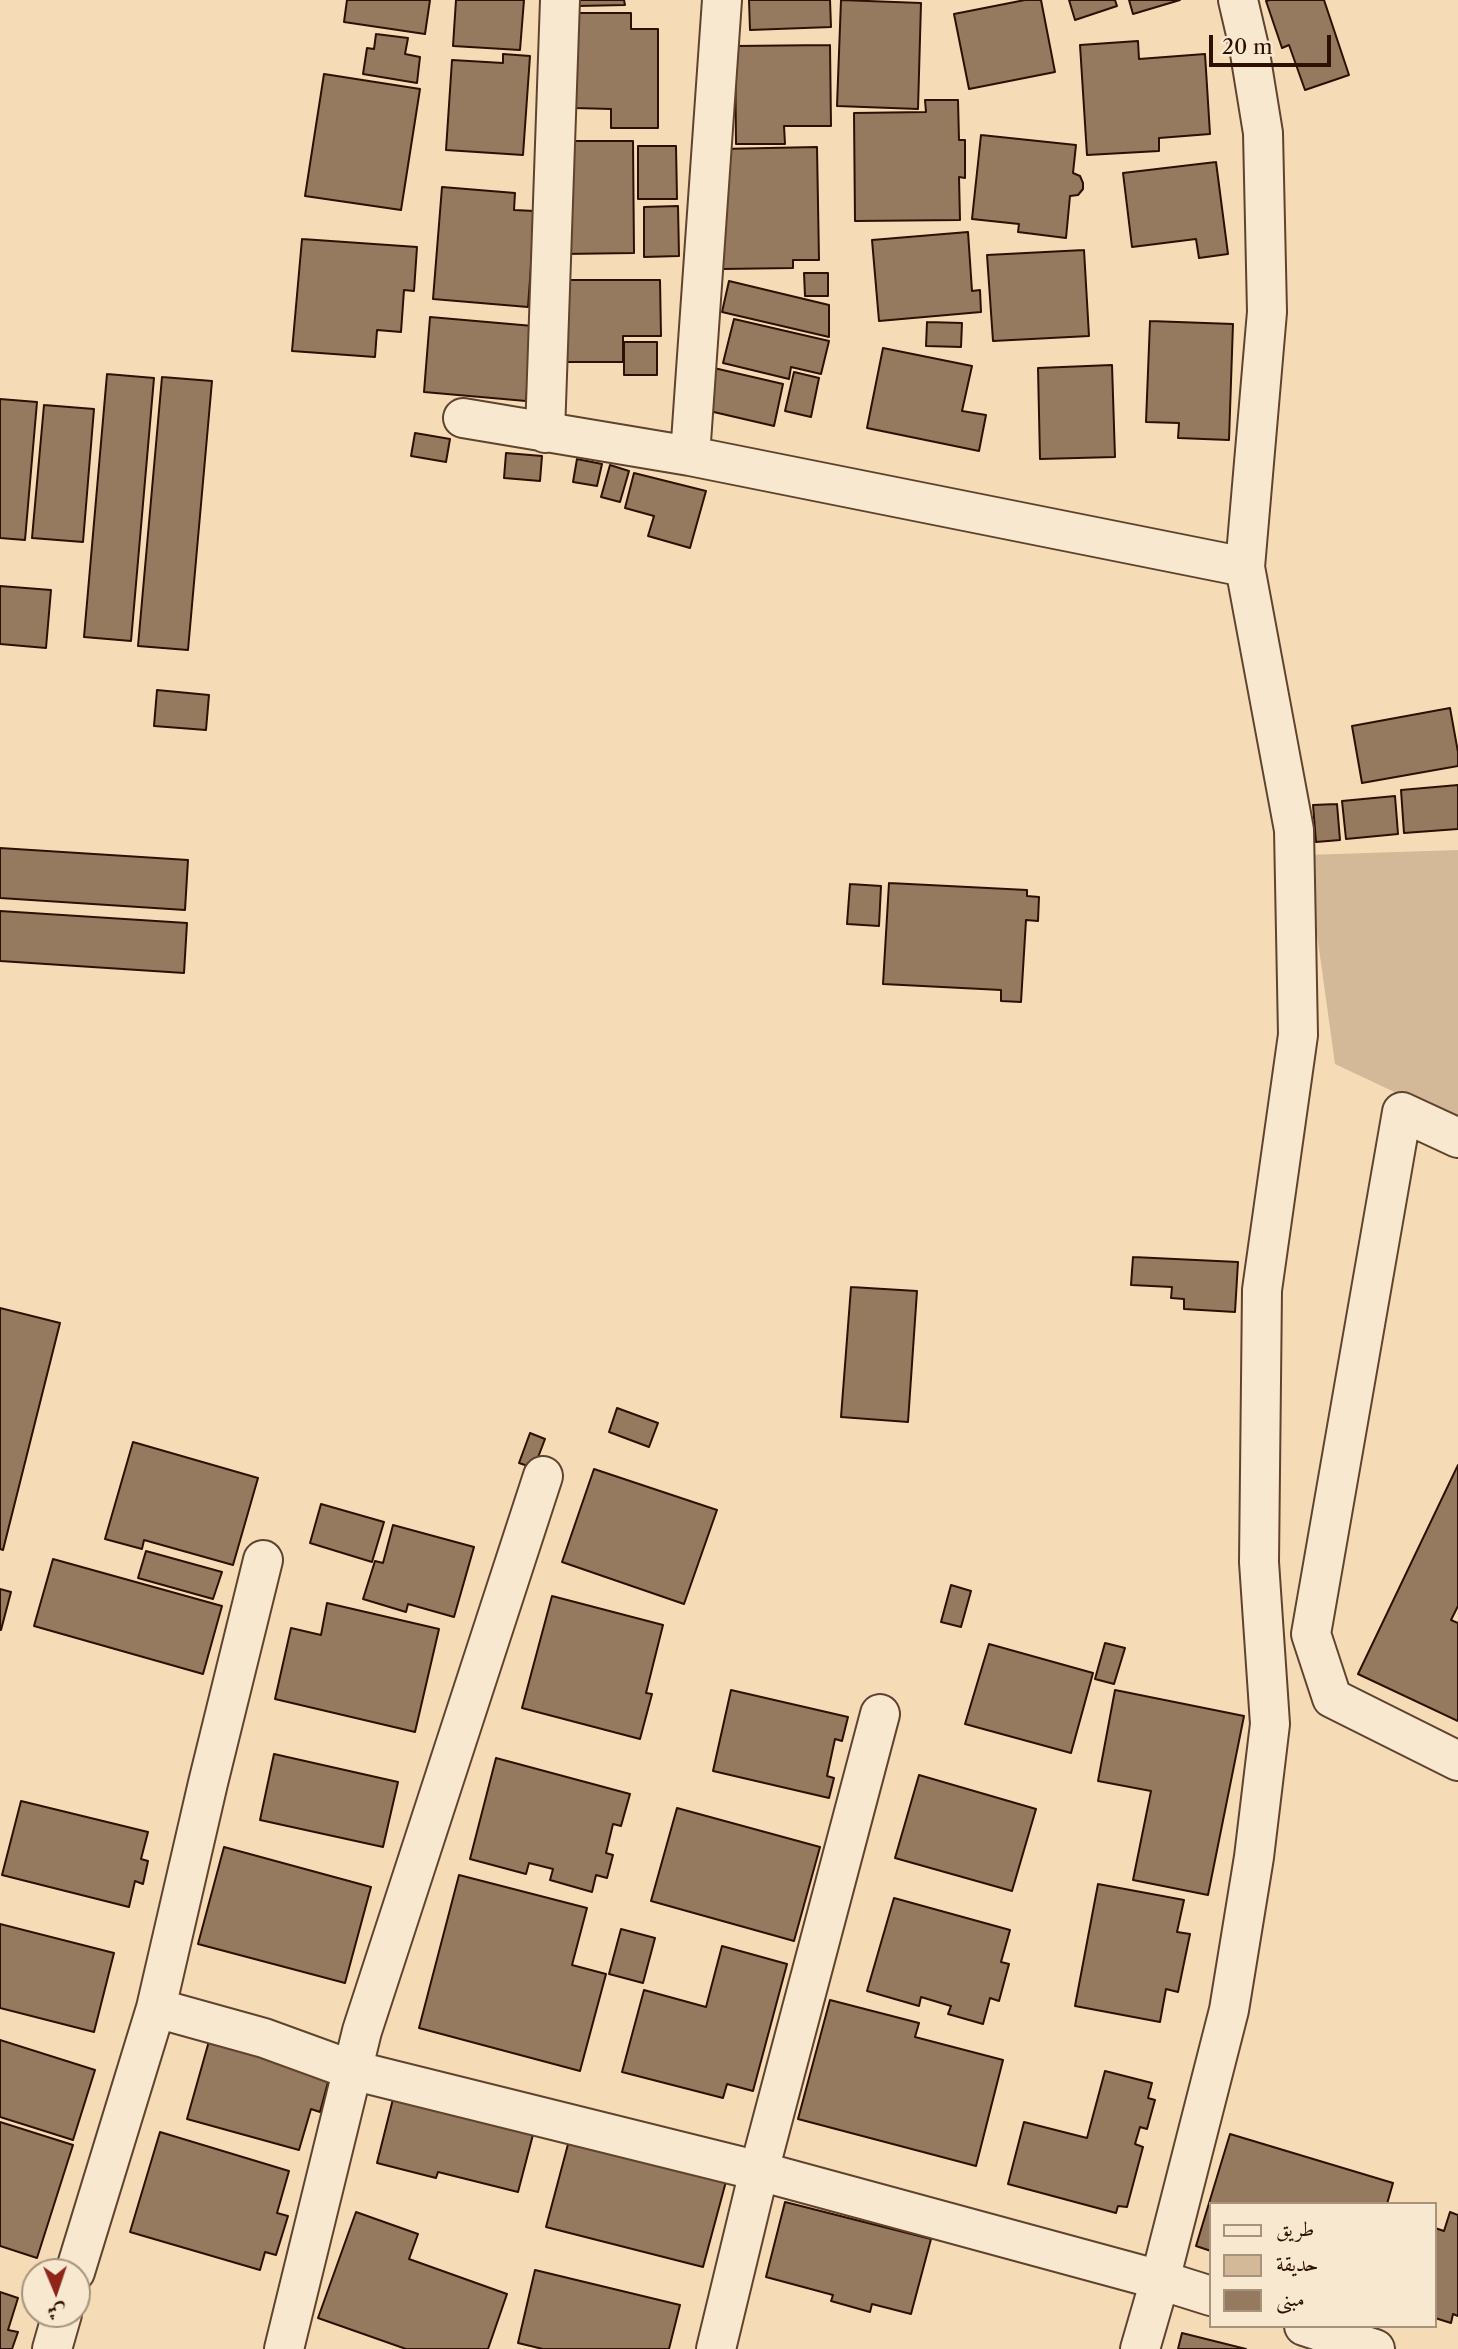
<!DOCTYPE html>
<html>
<head>
<meta charset="utf-8">
<style>
  body { margin:0 }
  #map { position:relative; width:1458px; height:2349px; overflow:hidden; background:#f5dcb7; font-family:"Libre Caslon Text",Amiri,serif }
  canvas { display:block }
  .legend { position:absolute; left:1209px; top:2202px; width:228px; height:126px; box-sizing:border-box; background:#f8e8d0; border:2px solid #a7927d; margin:0; padding:9px 12px; list-style:none; font-size:21px; color:#2d1000 }
  .legend li { display:flex; align-items:center; gap:14px; height:35px }
  .legend b { width:35px; border:2px solid #a7927d }
  .north { position:absolute; left:21px; top:2258px; width:70px; height:70px; box-sizing:border-box; background:#f8e8d0; border:2px solid #a7927d; border-radius:50%; rotate:178deg; font-size:19px; font-weight:700; line-height:28px; text-align:center; color:#2d1000 }
  .north::after { content:''; display:block; margin:auto; width:24px; height:32px; background:#8f2418; clip-path:polygon(50% 0,100% 100%,50% 72%,0 100%) }
  .scale { position:absolute; left:1209px; top:35px; width:122px; height:32px; box-sizing:border-box; border:4px solid #2d1000; border-top:0; padding-left:9px; font-size:21px; line-height:24px; white-space:nowrap; color:#2d1000; -webkit-text-stroke:5px #f8e8d0; paint-order:stroke }
</style>
</head>
<body>
<div id="map">
<canvas width="1458" height="2349"></canvas>
<ul class="legend">
<li><b style="height:9px;background:#f8e8d0"></b>طريق</li>
<li><b style="height:19px;background:#d3b998"></b>حديقة</li>
<li><b style="height:19px;background:#957a5f"></b>مبنى</li>
</ul>
<div class="north">ش</div>
<div class="scale">20 m</div>
</div>
<script>
const ctx = document.querySelector('canvas').getContext('2d');
ctx.lineJoin = 'round';
function fill(path, color) {
  ctx.fillStyle = color;
  ctx.fill(path, 'evenodd');
}
function poly(rows) {
  const path = new Path2D();
  for (const r of rows) {
    path.moveTo(r[0], r[1]);
    for (let i = 2; i < r.length; i += 2) path.lineTo(r[i], r[i + 1]);
  }
  return path;
}
function trace(path, color, width, dash) {
  ctx.strokeStyle = color;
  ctx.lineWidth = width;
  ctx.lineCap = dash ? 'butt' : 'round';
  ctx.setLineDash(dash || []);
  ctx.stroke(path);
}
const green = poly([
  [1458,850,1458,1122,1335,1064,1306,855]
]);
const building = poly([
  [347,0,430,0,425,34,344,22,347,0],
  [456,0,524,0,520,50,453,46,456,0],
  [578,0,624,0,625,5,578,6,578,0],
  [749,0,830,0,831,27,750,30,749,0],
  [841,0,921,3,918,109,837,106,841,0],
  [1025,0,1041,0,1055,72,969,89,954,14,1025,0],
  [1069,0,1115,0,1117,6,1075,20,1069,0],
  [1129,0,1180,0,1133,14,1129,0],
  [1270,0,1324,0,1349,75,1305,90,1289,45,1282,48,1266,1,1270,0],
  [574,13,631,13,631,29,658,29,658,128,611,128,611,109,574,108,574,13],
  [376,34,408,38,405,54,420,57,417,83,363,74,367,48,374,49,376,34],
  [1138,41,1139,59,1205,54,1210,134,1159,138,1159,151,1087,155,1080,45,1138,41],
  [830,45,831,126,784,126,785,144,736,144,735,46,830,45],
  [503,54,530,56,523,155,446,150,452,60,503,63,503,54],
  [324,74,420,89,401,210,305,196,324,74],
  [925,100,958,100,959,140,965,140,965,178,959,177,960,220,855,221,854,113,926,112,925,100],
  [981,135,1076,145,1073,173,1080,176,1083,183,1083,189,1078,195,1070,196,1066,238,1018,232,1019,224,972,219,981,135],
  [563,141,633,141,634,253,563,254,563,141],
  [638,146,676,146,677,199,638,199,638,146],
  [817,147,819,260,793,260,793,268,722,269,720,149,817,147],
  [1216,162,1228,254,1199,258,1196,239,1132,247,1123,173,1216,162],
  [442,187,515,193,514,210,535,211,528,307,433,299,442,187],
  [678,206,679,256,644,257,644,207,678,206],
  [968,232,972,291,980,290,981,312,879,321,872,240,968,232],
  [302,239,417,247,414,291,404,290,401,332,377,330,375,357,292,351,302,239],
  [1084,250,1089,336,993,341,987,255,1084,250],
  [804,273,828,273,828,296,805,296,804,273],
  [558,280,660,280,661,336,623,336,623,362,558,362,558,280],
  [729,281,829,305,829,337,722,312,729,281],
  [430,317,533,326,526,401,424,392,430,317],
  [734,319,829,341,821,374,791,367,789,379,723,363,734,319],
  [1150,321,1233,324,1229,440,1178,438,1179,423,1146,422,1150,321],
  [927,322,962,323,961,347,926,346,927,322],
  [624,342,657,342,657,375,624,375,624,342],
  [883,348,972,366,962,411,986,415,979,451,867,428,883,348],
  [1112,365,1115,457,1040,459,1038,368,1112,365],
  [714,368,783,384,774,426,705,410,714,368],
  [794,372,819,378,811,417,785,411,794,372],
  [107,374,154,378,131,641,84,637,107,374],
  [162,377,212,381,188,650,138,646,162,377],
  [0,399,37,402,25,540,0,538,0,399],
  [44,405,94,409,83,542,32,538,44,405],
  [415,433,450,439,446,462,411,456,415,433],
  [506,453,542,456,540,481,504,478,506,453],
  [577,459,602,464,597,486,573,482,577,459],
  [610,465,629,471,620,502,601,497,610,465],
  [634,473,706,491,690,548,648,536,654,516,625,508,634,473],
  [0,586,51,590,46,648,0,644,0,586],
  [157,690,209,695,206,730,154,726,157,690],
  [1450,708,1458,752,1458,766,1362,783,1352,726,1450,708],
  [1458,785,1458,829,1404,833,1401,790,1458,785],
  [1395,796,1398,834,1346,839,1342,801,1395,796],
  [1337,804,1340,840,1316,842,1313,805,1337,804],
  [0,848,188,860,185,910,0,898,0,848],
  [889,883,1027,890,1027,896,1039,897,1038,921,1026,920,1021,1002,1001,1001,1001,990,883,984,889,883],
  [850,884,881,886,879,926,847,924,850,884],
  [0,911,187,923,184,973,0,961,0,911],
  [1133,1257,1238,1262,1235,1312,1184,1309,1184,1299,1171,1298,1172,1287,1131,1285,1133,1257],
  [851,1287,917,1291,908,1422,841,1417,851,1287],
  [0,1308,60,1323,3,1550,0,1549,0,1308],
  [617,1408,658,1423,649,1447,609,1432,617,1408],
  [530,1433,545,1439,534,1468,519,1463,530,1433],
  [133,1442,258,1478,233,1565,144,1540,142,1549,105,1539,133,1442],
  [1458,1465,1458,1606,1451,1620,1458,1623,1458,1721,1358,1674,1458,1465],
  [594,1469,717,1510,684,1604,562,1562,594,1469],
  [321,1504,384,1522,372,1562,310,1543,321,1504],
  [393,1525,474,1547,454,1617,408,1604,406,1612,363,1599,375,1561,383,1563,393,1525],
  [146,1551,222,1572,213,1599,138,1578,146,1551],
  [53,1559,222,1606,203,1674,34,1626,53,1559],
  [951,1585,971,1591,961,1627,941,1622,951,1585],
  [0,1589,11,1592,1,1630,0,1630,0,1589],
  [552,1596,663,1625,646,1693,652,1694,640,1739,522,1708,552,1596],
  [327,1603,439,1629,415,1732,275,1699,291,1628,321,1635,327,1603],
  [1105,1643,1125,1648,1114,1684,1095,1679,1105,1643],
  [989,1644,1093,1673,1071,1753,965,1724,989,1644],
  [731,1690,848,1717,842,1741,835,1739,827,1776,834,1778,829,1798,713,1771,731,1690],
  [1115,1690,1244,1716,1208,1895,1133,1880,1151,1791,1098,1781,1115,1690],
  [274,1754,398,1782,383,1847,260,1820,274,1754],
  [496,1758,630,1794,621,1826,613,1824,606,1853,613,1855,607,1878,596,1875,592,1892,550,1880,553,1869,529,1863,526,1874,470,1859,496,1758],
  [919,1775,1036,1809,1012,1891,895,1858,919,1775],
  [21,1801,148,1832,141,1859,148,1861,143,1884,135,1881,129,1907,2,1875,21,1801],
  [677,1808,820,1847,794,1941,651,1901,677,1808],
  [224,1847,371,1887,345,1983,198,1944,224,1847],
  [459,1875,587,1908,572,1965,606,1974,580,2071,419,2028,459,1875],
  [1098,1884,1184,1900,1177,1932,1190,1934,1178,1992,1166,1989,1160,2022,1075,2006,1098,1884],
  [894,1898,1010,1930,1001,1962,1009,1964,999,2001,990,1998,983,2024,948,2014,951,2006,921,1997,919,2006,867,1991,894,1898],
  [0,1924,114,1953,94,2032,0,2008,0,1924],
  [621,1929,655,1938,643,1983,609,1974,621,1929],
  [722,1946,787,1964,753,2091,727,2084,723,2098,622,2072,644,1990,706,2007,722,1946],
  [830,2000,919,2023,915,2037,1003,2060,976,2166,798,2119,830,2000],
  [211,2034,332,2067,320,2112,311,2109,299,2150,187,2119,211,2034],
  [0,2040,95,2070,73,2140,0,2117,0,2040],
  [1105,2071,1152,2083,1148,2098,1155,2100,1147,2129,1140,2127,1135,2144,1143,2147,1127,2207,1118,2206,1116,2213,1008,2184,1024,2122,1087,2138,1105,2071],
  [395,2091,535,2127,518,2192,438,2172,436,2178,377,2163,395,2091],
  [0,2122,73,2145,37,2258,0,2246,0,2122],
  [160,2132,289,2171,277,2213,288,2216,276,2255,265,2252,260,2270,130,2232,160,2132],
  [571,2133,728,2174,703,2267,546,2227,571,2133],
  [1230,2134,1393,2183,1387,2204,1211,2204,1211,2251,1196,2246,1230,2134],
  [785,2202,931,2239,911,2314,872,2304,870,2312,831,2301,833,2295,766,2277,785,2202],
  [356,2212,418,2234,409,2259,507,2294,488,2349,406,2349,318,2318,356,2212],
  [1450,2212,1458,2215,1458,2316,1453,2314,1451,2323,1435,2318,1435,2228,1444,2231,1450,2212],
  [535,2270,680,2305,669,2349,543,2349,518,2343,535,2270],
  [0,2292,18,2298,8,2330,18,2332,12,2349,0,2349,0,2292],
  [1182,2333,1246,2349,1178,2349,1182,2333]
]);
const minor = poly([
  [463,418,690,456,1245,567],
  [545,433,560,0],
  [690,456,722,0],
  [1458,1138,1402,1112,1311,1634,1332,1698,1458,1761],
  [156,2008,208,1783,263,1560],
  [75,2272,156,2008,264,2038,352,2070,759,2171,1160,2280,1211,2296],
  [1304,2326,1375,2349],
  [52,2349,62,2314],
  [284,2349,362,2031,543,1476],
  [716,2349,759,2171,880,1714],
  [1140,2349,1160,2280,1229,2010,1254,1857,1270,1724,1259,1562,1262,1290,1298,1035,1294,830,1245,567,1267,312,1263,133,1249,47,1238,0]
]);
fill(green, '#d3b998');
fill(building, '#957a5f');
trace(building, '#2d1000', 2);
trace(minor, '#5f432e', 42);
trace(minor, '#f8e8d0', 38);
</script>
</body>
</html>
